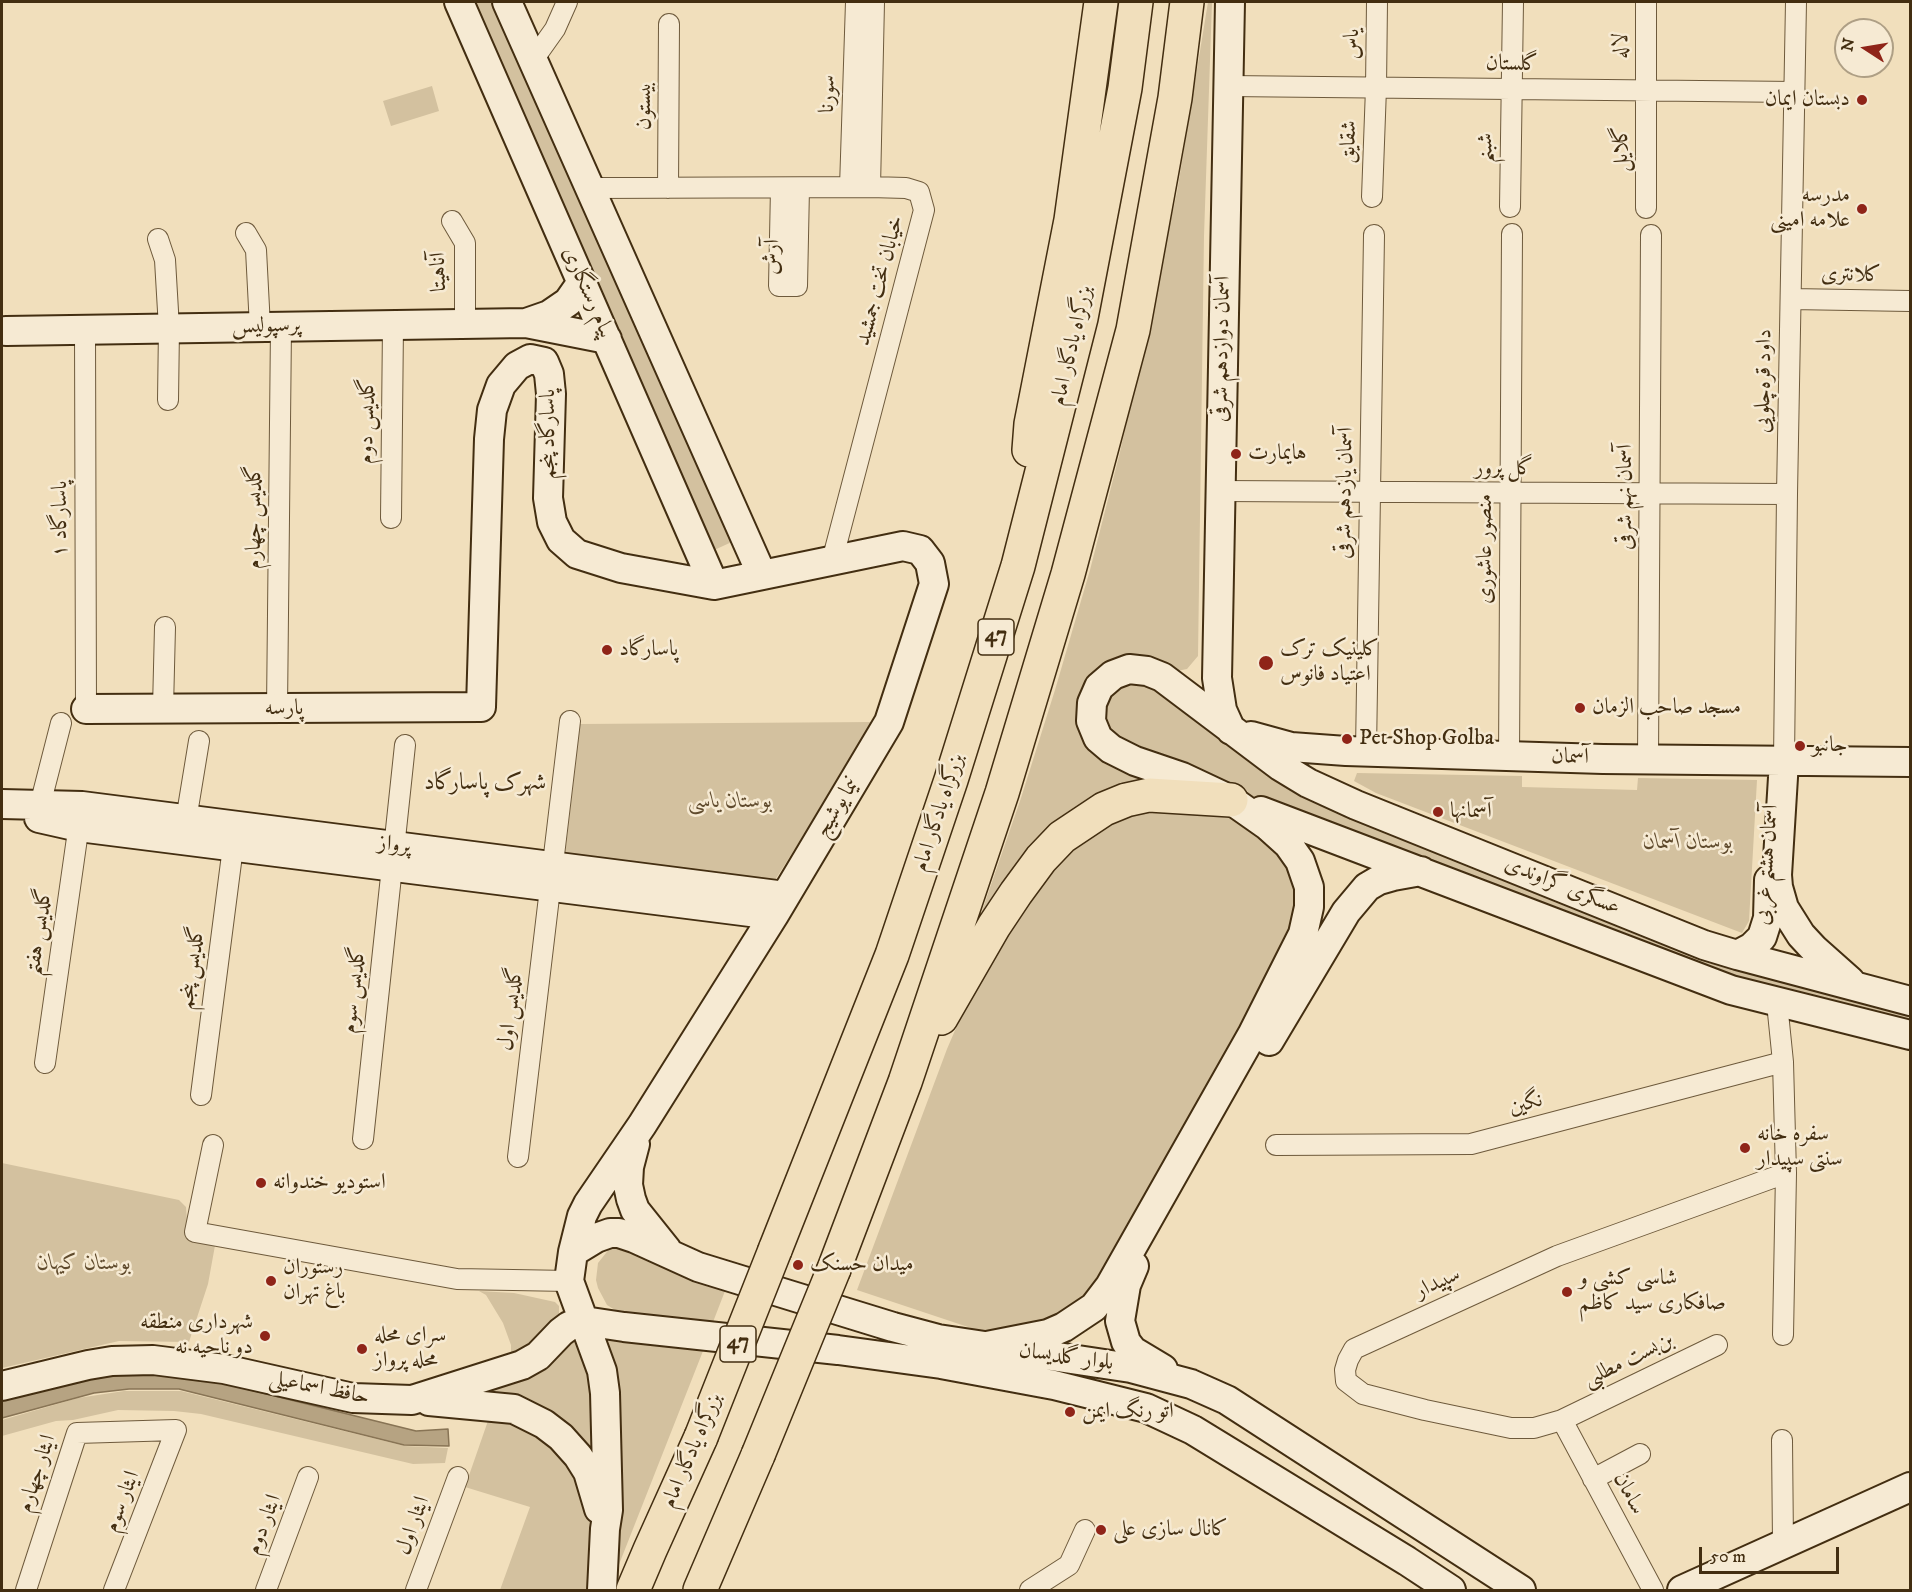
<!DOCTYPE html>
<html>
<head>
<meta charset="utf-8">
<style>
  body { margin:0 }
  #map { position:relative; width:1912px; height:1592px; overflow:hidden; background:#f1dfbc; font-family:"IM FELL DW Pica",serif }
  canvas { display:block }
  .frame { position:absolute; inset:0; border:3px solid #432e11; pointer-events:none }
  .north { position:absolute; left:1834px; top:18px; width:60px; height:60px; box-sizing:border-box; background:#f6ead3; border:2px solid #ae9f85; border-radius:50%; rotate:282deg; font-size:16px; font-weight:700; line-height:24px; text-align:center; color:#432e11 }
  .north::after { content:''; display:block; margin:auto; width:21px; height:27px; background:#8f2418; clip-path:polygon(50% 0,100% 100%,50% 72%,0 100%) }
  .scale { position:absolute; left:1699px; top:1547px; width:140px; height:27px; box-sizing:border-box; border:3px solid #432e11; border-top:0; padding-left:8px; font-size:18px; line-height:21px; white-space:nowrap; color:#432e11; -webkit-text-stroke:4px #f6ead3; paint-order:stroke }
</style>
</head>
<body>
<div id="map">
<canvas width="1912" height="1592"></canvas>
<div class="frame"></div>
<div class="north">N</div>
<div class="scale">50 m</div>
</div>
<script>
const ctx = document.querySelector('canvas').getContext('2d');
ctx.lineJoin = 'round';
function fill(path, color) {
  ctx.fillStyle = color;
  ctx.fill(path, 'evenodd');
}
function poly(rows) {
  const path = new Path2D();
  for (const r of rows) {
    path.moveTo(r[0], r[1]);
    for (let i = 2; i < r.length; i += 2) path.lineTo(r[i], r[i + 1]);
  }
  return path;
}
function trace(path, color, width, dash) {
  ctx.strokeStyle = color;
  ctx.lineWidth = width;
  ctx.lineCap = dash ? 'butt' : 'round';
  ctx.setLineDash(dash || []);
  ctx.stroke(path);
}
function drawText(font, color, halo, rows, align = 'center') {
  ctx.font = font + ' "IM FELL DW Pica",Amiri,serif';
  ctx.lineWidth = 5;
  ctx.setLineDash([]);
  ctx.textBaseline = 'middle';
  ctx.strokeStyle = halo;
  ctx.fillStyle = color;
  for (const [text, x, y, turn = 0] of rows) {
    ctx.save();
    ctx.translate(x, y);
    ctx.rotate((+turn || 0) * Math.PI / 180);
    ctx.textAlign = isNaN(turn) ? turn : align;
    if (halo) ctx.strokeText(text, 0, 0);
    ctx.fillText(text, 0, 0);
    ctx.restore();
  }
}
const green = poly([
  [469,2,499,2,736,540,710,552],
  [1208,2,1212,2,1204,236,1198,656,1187,669,1177,671,1144,660,1081,707,1155,775,1124,792,973,937,1021,798,1055,690,1090,570,1120,452,1177,192],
  [432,86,439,111,391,126,383,101],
  [1133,682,1148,683,1317,801,1910,1012,1910,1025,1715,973,1130,749,1108,729,1103,716,1106,702,1118,688],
  [875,722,770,888,565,855,580,724],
  [1357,773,1522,776,1522,787,1637,790,1638,778,1757,780,1749,921,1742,933,1376,793,1354,781],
  [1128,806,1228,816,1264,832,1296,879,1295,917,1271,972,1094,1290,1068,1314,1016,1331,980,1331,857,1290,947,1049,966,1005,991,958,1061,856],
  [2,1163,179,1200,186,1207,188,1234,216,1240,208,1284,189,1342,119,1341,2,1368],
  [621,1245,694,1280,725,1291,713,1322,624,1313,615,1310,607,1305,598,1288,596,1280,598,1263,610,1248],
  [479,1291,514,1293,555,1302,559,1306,559,1316,552,1328,511,1359,511,1345,503,1323,486,1295],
  [572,1329,592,1374,601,1505,589,1459,473,1393],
  [608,1340,703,1351,618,1567,614,1379],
  [124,1391,181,1391,405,1446,448,1448,445,1463,413,1464,201,1414,174,1411,118,1410,73,1420,56,1421,2,1436,2,1420,78,1398],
  [490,1415,555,1440,593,1510,595,1590,500,1590,530,1507,465,1487]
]);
const water = poly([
  [162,1374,198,1377,416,1431,448,1429,449,1446,404,1445,179,1389,129,1389,94,1393,2,1418,2,1401,57,1385,107,1375,162,1374]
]);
const street = poly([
  [533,60,555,29,567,2],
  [1228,86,1795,92],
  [850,187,856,2],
  [870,187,874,2],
  [590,188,870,187,906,188,919,192,924,210,832,561],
  [668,188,669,24],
  [781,188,779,286,797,286,799,188],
  [1372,197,1376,88,1377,2],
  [1510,207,1513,2],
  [1646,208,1646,2],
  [452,221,465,243,465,324],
  [246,233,256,250,260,327],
  [158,239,165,260,169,328,168,400],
  [1791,299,1910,301],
  [85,330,86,709],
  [1220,491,1787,494],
  [391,518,393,325],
  [163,708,165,627],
  [277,709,281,327],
  [1366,751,1374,235],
  [1509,757,1512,234],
  [1648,760,1651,235],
  [1784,761,1787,494,1796,2],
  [40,805,61,723],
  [186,820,199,741],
  [45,1063,80,817],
  [201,1095,233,847],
  [363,1139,405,745],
  [213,1145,195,1232,457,1279,569,1281],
  [1276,1145,1471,1144,1783,1062],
  [518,1157,570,721],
  [1783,1335,1786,1173],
  [1717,1345,1562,1420,1534,1428,1511,1428,1425,1410,1363,1394,1346,1381,1345,1370,1348,1360,1354,1349,1557,1256,1786,1173,1783,1062,1777,1003],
  [1562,1420,1653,1590],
  [1782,1440,1783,1544],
  [1593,1479,1640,1454],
  [26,1590,77,1433,176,1430,114,1590],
  [266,1590,308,1477],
  [416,1590,458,1477],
  [1030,1590,1069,1565,1085,1530]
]);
const secondary = poly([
  [459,2,714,585],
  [507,2,762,575],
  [1230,2,1217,678,1222,710,1231,730],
  [526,323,549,315,568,302,582,282],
  [6,331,526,323,607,339],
  [86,709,481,707,489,439,492,410,501,385,517,366,530,359,544,362,549,374,551,394,548,498,552,522,561,540,577,554,621,568,714,585,903,546,920,550,930,563,934,584,889,722,774,915,642,1125,588,1204,582,1216,573,1252,569,1281,602,1371,605,1393,608,1510,605,1529,602,1590],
  [1251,736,1291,747,1346,751,1603,759,1910,762],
  [1784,761,1777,875,1778,887,1784,908,1801,935,1814,949,1850,981],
  [2,804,82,806,785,896],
  [1261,811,1731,990,1910,1035],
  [39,818,79,827,774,915],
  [1737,955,1752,947,1762,937,1768,918,1769,880],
  [1269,1041,1346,912,1367,887,1379,880,1393,876,1421,871],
  [635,1144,629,1167,628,1185,631,1199,635,1210,667,1250],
  [573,1252,596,1238,610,1233,619,1233,634,1238,698,1267,893,1327,938,1339,1131,1368,1191,1384,1227,1400,1521,1590],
  [1134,1266,1126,1285,1120,1321,1126,1342,1133,1351,1163,1369],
  [987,1346,1048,1334,1064,1327,1094,1307,1110,1286,1252,1035,1303,934,1309,907,1309,887,1300,861,1288,844,1268,826,1231,800,1182,777,1135,761,1111,749,1098,738,1091,721,1092,703,1099,687,1113,675,1129,669,1147,671,1162,677,1280,766,1308,783,1356,805,1704,945,1737,955,1910,1001],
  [2,1386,88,1365,112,1361,153,1360,224,1369,353,1398,412,1400,522,1365,538,1356,561,1332,569,1326,584,1321,624,1327,838,1350,941,1364,1054,1385,1146,1408,1193,1430,1407,1561,1451,1590],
  [429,1401,514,1409,544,1424,561,1437,578,1456,588,1472,599,1509],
  [1682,1590,1910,1487]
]);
const highway = poly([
  [1029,450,1031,424,1071,220,1101,2],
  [941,1018,994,926,1016,893,1041,859,1062,837,1104,809,1126,800,1149,795,1231,800],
  [775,1250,892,955,951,780,1018,566,1081,318,1125,88,1136,2],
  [834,1269,905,1082,1002,793,1068,574,1133,330,1175,98,1187,2],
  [633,1590,650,1550,701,1437],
  [700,1590,758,1455]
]);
const highwayBridge = poly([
  [701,1437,775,1250],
  [758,1455,834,1269]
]);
const markers = [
  [1862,100,6,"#8f2418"],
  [1862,209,6,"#8f2418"],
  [1236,454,6,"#8f2418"],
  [607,650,6,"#8f2418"],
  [1266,663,8,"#8f2418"],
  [1580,708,6,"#8f2418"],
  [1347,739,6,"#8f2418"],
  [1800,746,6,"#8f2418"],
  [1438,812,6,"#8f2418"],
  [1745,1148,6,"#8f2418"],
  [261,1183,6,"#8f2418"],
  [798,1265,6,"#8f2418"],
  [271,1281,6,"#8f2418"],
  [1567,1292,6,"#8f2418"],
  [265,1336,6,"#8f2418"],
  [362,1349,6,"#8f2418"],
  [1070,1412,6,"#8f2418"],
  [1101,1530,6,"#8f2418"]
];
const shields = [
  [996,637,36],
  [738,1344,36]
];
const shieldNames = [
  ["47",996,637],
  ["47",738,1344]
];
const streetNames = [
  ["یاس",1353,44,-90],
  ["لاله",1622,46,-90],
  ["گلستان",1512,65,1],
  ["سورنا",829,94,-88],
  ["بیستون",645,106,-90],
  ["شقایق",1350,142,-88],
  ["شبنم",1487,148,-89],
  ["گلایل",1622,149,-90],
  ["آرش",773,257,-87],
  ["آناهیتا",440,272,-92],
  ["کلانتری",1851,276,1],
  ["خیابان تخت جمشید",881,281,-75],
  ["پیام رستگاری",587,293,66],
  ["پرسپولیس",266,327,-1],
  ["بزرگراه یادگار امام",1073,346,-77],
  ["آسمان دوازدهم شرقی",1223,349,-89],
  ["داود قره‌چلویی",1765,381,-89],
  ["گلدیس دوم",368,421,-89],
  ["پاسارگاد پنجم",549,434,-90],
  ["گل پرور",1504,469],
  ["آسمان یازدهم شرقی",1346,493,-89],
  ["آسمان نهم شرقی",1626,497,-90],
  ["گلدیس چهارم",255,517,-90],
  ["پاسارگاد ۱",61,519,-90],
  ["منصور عاشوری",1486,549,-90],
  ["پارسه",284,709],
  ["آسمان",1570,758,1],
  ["نیما یوشیج",838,808,-59],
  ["بزرگراه یادگار امام",940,813,-72],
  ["پرواز",394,846,7],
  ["آسمان هشتم غربی",1768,865,-86],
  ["عسگری گراوندی",1562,887,22],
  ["گلدیس هفتم",40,932,-82],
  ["گلدیس پنجم",193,968,-82],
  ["گلدیس سوم",355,990,-84],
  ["گلدیس اول",512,1009,-83],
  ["نگین",1526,1105,-15],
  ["سپیدار",1438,1284,-25],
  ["بلوار گلدیسان",1066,1358,8],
  ["بن‌بست مطلبی",1629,1361,-26],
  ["حافظ اسماعیلی",319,1389,11],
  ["بزرگراه یادگار امام",693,1451,-67],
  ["ایثار چهارم",38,1474,-72],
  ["سامان",1628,1494,62],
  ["ایثار سوم",123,1502,-69],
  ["ایثار دوم",265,1525,-69],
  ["ایثار اول",414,1526,-70]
];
const poiNames = [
  ["دبستان ایمان",1850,100,"right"],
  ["مدرسه",1850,196,"right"],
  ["علامه امینی",1850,221,"right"],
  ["هایمارت",1248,454],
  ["پاسارگاد",619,650],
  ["کلینیک ترک",1280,650],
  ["اعتیاد فانوس",1280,675],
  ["مسجد صاحب الزمان",1592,708],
  ["Pet Shop Golba",1359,739],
  ["جانبو",1812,746],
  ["آسمانها",1450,812],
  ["سفره خانه",1757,1135],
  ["سنتی سپیدار",1757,1160],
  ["استودیو خندوانه",273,1183],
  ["میدان حسنک",810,1265],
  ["رستوران",283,1268],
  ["باغ تهران",283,1293],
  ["شاسی کشی و",1579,1279],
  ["صافکاری سید کاظم",1579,1304],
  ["شهرداری منطقه",253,1323,"right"],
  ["دو ناحیه نه",253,1348,"right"],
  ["سرای محله",374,1336],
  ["محله پرواز",374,1361],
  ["اتو رنگ ایمن",1082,1412],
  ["کانال سازی علی",1113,1530]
];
const parkNames = [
  ["بوستان یاسی",730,802],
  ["بوستان آسمان",1688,843],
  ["بوستان کیهان",84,1264]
];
const neighbourhoodNames = [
  ["شهرک پاسارگاد",485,784]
];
fill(green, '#d3c19f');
fill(water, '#b6a382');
trace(water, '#887455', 1.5);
trace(street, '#6e5a3c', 22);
trace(secondary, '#432e11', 32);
trace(highway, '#432e11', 36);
trace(street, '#f6ead3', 20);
trace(secondary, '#f6ead3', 28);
trace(highway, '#f1dfbc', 33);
trace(highwayBridge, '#432e11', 36, []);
trace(highwayBridge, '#f1dfbc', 33);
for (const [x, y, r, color] of markers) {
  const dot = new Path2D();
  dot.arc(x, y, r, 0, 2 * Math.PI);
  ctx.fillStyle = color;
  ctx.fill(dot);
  trace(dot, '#f6ead3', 2);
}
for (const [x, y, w] of shields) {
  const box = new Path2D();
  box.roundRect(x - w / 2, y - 18, w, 36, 4.5);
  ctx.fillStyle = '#f6ead3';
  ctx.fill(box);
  trace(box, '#432e11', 1.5);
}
drawText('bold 21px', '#432e11', null, shieldNames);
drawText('22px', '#432e11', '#f6ead3', streetNames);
drawText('22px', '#432e11', '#f6ead3', poiNames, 'left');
drawText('italic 22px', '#604b2d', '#f6ead3', parkNames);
drawText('24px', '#432e11', '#f6ead3', neighbourhoodNames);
</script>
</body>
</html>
